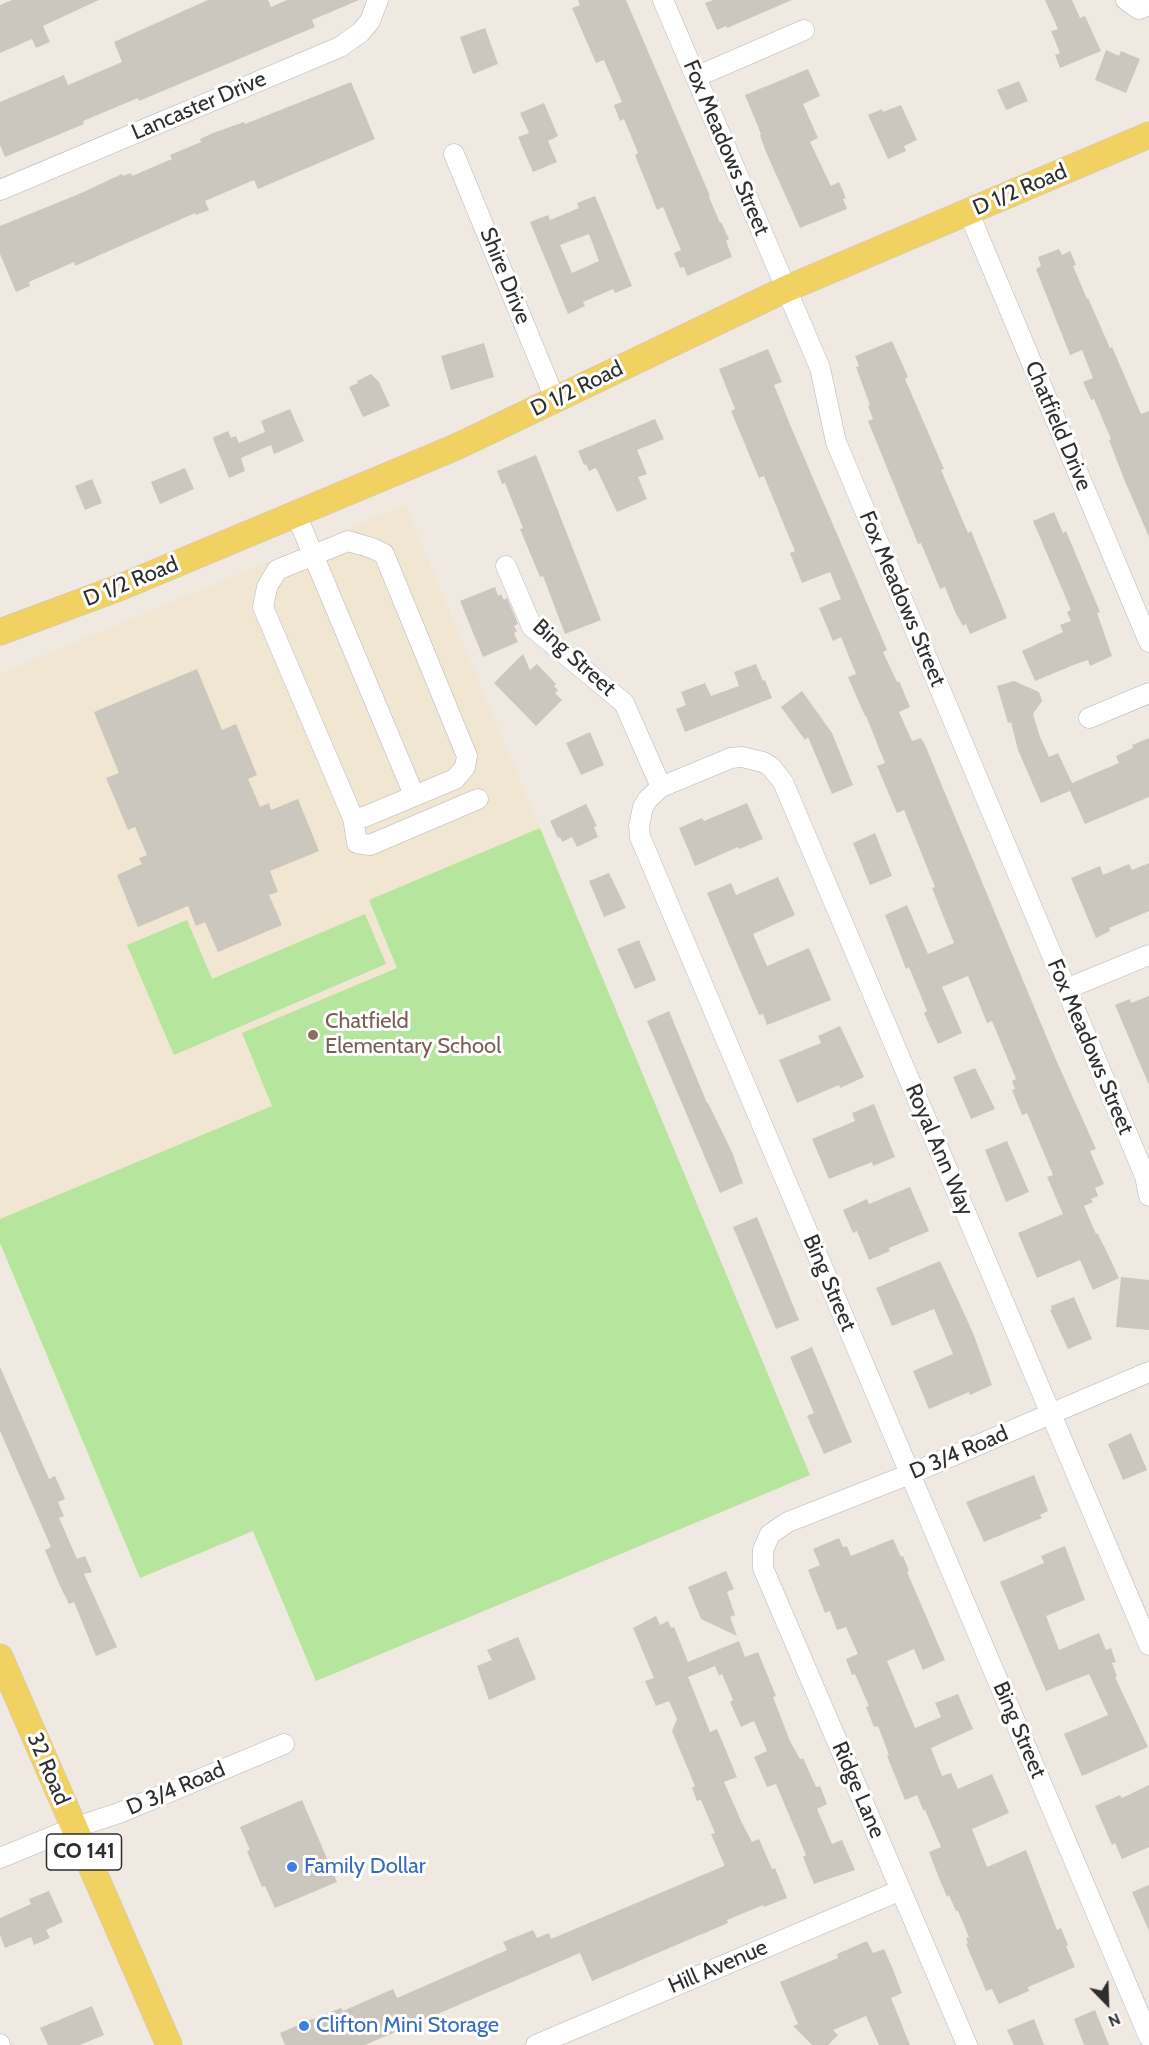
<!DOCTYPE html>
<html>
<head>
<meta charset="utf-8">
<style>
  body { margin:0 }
  #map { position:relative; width:1149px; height:2045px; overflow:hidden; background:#efe9e1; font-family:Cabin,sans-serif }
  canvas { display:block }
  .north { position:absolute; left:1077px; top:1973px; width:60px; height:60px; -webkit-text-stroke:4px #fff; paint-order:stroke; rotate:157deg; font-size:16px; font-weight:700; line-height:24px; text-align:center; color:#2e2e2e }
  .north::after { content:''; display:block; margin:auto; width:21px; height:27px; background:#2e2e2e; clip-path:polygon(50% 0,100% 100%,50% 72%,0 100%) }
</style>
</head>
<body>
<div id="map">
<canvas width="1149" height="2045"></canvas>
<div class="north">N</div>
</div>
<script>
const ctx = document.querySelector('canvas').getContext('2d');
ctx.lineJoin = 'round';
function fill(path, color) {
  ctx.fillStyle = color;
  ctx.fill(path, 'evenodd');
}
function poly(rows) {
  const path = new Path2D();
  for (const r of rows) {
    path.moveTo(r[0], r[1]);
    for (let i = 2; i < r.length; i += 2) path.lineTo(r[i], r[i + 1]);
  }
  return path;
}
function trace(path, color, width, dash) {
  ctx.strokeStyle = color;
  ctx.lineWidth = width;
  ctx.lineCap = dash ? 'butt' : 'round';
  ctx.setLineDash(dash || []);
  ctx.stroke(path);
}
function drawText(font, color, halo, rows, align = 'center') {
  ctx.font = font + ' Cabin,sans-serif';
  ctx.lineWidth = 6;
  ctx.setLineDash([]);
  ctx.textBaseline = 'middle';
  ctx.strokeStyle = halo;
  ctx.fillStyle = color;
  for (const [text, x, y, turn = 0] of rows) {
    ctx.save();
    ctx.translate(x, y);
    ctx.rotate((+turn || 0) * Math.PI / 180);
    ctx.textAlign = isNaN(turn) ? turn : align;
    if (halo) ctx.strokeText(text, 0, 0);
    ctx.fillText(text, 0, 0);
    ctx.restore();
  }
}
const education = poly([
  [405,505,810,1475,316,1681,253,1531,140,1578,0,1243,0,674]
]);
const green = poly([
  [540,828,810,1475,316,1681,253,1531,140,1578,0,1243,0,1219,272,1106,242,1033,397,968,369,900],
  [365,914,386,964,174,1055,127,945,187,920,212,979]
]);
const building = poly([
  [12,0,99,0,43,26,50,42,36,48,32,39,0,53,0,5],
  [208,0,268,0,271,7,287,0,359,0,312,20,315,27,139,101,138,98,83,121,84,124,5,157,0,145,0,102,64,75,68,85,122,62,114,42],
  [578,0,626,0,710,196,709,197,720,223,721,222,729,239,726,241,732,257,687,276,684,267,680,268,674,253,681,250,663,207,657,210,635,155,638,153,624,119,620,121,614,105,622,102,604,60,596,63,572,8,580,5],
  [713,0,792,0,727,28,726,26,717,30,705,3],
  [1045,0,1072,0,1080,18,1085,16,1101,51,1060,68,1055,55,1060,53,1051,31,1058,29],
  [485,28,498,64,473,74,460,37],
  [1106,50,1119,56,1121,51,1140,59,1126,93,1095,80],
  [808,69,820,96,803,104,818,138,810,142,831,186,839,182,846,198,843,199,847,209,800,228,766,152,760,135,761,134,745,95],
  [1019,81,1028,101,1006,110,997,90],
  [351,82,375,139,258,189,254,180,205,201,209,210,196,215,195,213,75,266,74,262,29,282,30,286,16,292,0,254,0,226,79,194,122,174,123,176,131,173,132,176,172,159,170,155,201,142,200,139,213,133,244,122,245,124],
  [544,103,558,136,548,141,557,162,533,172,518,137,529,133,520,113],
  [901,105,917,140,904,146,906,151,888,159,868,115,882,109,883,112],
  [595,196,632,286,615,293,613,289,583,302,585,306,568,314,530,222,548,215,550,220,579,208,577,203],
  [589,234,599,261,572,273,560,245],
  [1059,249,1062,255,1070,251,1076,265,1073,266,1087,299,1088,298,1110,348,1112,347,1141,414,1149,411,1149,537,1124,479,1109,440,1111,439,1094,399,1091,400,1083,382,1093,378,1082,350,1070,355,1036,269,1041,266,1038,257],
  [892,341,908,377,905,379,944,469,941,470,968,533,971,531,1007,618,970,634,966,624,963,626,956,614,945,587,940,589,921,543,918,544,868,421,873,419,868,406,870,405,856,367,859,366,855,356],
  [484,343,494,377,451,390,441,356],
  [768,349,782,382,774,385,791,427,887,650,883,652,897,682,899,681,910,707,899,712,912,741,921,738,925,745,1057,1062,1096,1149,1090,1151,1104,1184,1095,1188,1098,1196,1091,1199,1093,1202,1084,1206,1096,1234,1097,1233,1105,1248,1119,1278,1093,1290,1080,1260,1037,1278,1018,1233,1063,1214,1047,1177,1053,1175,1027,1113,1022,1115,1012,1090,1015,1089,1012,1081,1016,1079,992,1021,987,1023,968,976,942,987,962,1033,938,1044,924,1013,927,1011,909,967,906,969,885,915,907,905,928,954,954,943,932,888,935,887,904,810,897,813,877,766,885,763,866,716,865,716,848,677,856,674,841,637,833,641,819,608,841,599,830,572,802,583,790,553,795,551,784,525,764,476,759,478,731,411,735,409,719,369],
  [371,374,379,382,390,406,363,417,349,387,358,383,357,381],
  [290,409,304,441,274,454,271,445,241,458,245,471,229,478,213,439,214,437,228,431,231,438,236,436,239,443,265,432,261,421],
  [655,419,664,439,637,450,647,474,638,477,647,499,617,512,596,468,589,471,586,464,584,465,578,451],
  [536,455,601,620,565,634,543,576,540,577,520,529,523,528,505,483,502,484,497,471],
  [185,468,194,489,160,504,151,482],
  [92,479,102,503,85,510,75,486],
  [1054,512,1063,533,1066,531,1100,612,1097,613,1112,656,1090,666,1088,660,1076,664,1035,681,1022,651,1063,632,1060,625,1071,621,1067,612,1071,610,1033,521],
  [495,587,498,596,501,594,504,600,507,598,515,617,518,624,514,626,517,631,514,633,518,642,483,657,460,601],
  [523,654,530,670,537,664,556,684,554,686,558,690,555,693,562,700,536,726,494,683],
  [756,664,763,681,765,680,772,698,685,732,676,709,686,705,681,692,705,683,711,696,739,686,734,672],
  [197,669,222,730,236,724,257,775,248,779,260,807,269,803,271,810,298,799,319,851,270,871,278,892,269,895,282,925,218,952,205,922,196,926,188,906,138,927,117,875,142,864,139,858,147,855,135,827,128,830,106,778,119,773,94,712],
  [1014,681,1039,692,1042,701,1033,714,1040,737,1049,757,1058,753,1072,783,1119,763,1116,756,1133,748,1132,745,1149,738,1149,797,1085,824,1070,791,1041,803,1018,750,1011,722,1008,723,997,686],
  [802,691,832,733,853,785,832,794,808,737,805,740,781,707],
  [590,732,604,765,581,775,566,743],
  [747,803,763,839,739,849,738,847,695,866,679,828,702,818,704,821],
  [586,804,597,826,594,827,598,837,577,847,572,837,562,842,560,837,558,838,550,821],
  [875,833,892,876,870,885,853,843],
  [1149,863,1149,911,1109,928,1110,931,1096,938,1071,878,1100,866,1103,875,1129,864,1132,870],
  [609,873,626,908,604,917,589,881],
  [778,877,795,915,753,934,767,966,809,948,831,1000,767,1025,763,1014,759,1015,707,893,731,883,736,895],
  [639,940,656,980,635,989,617,949],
  [1149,996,1149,1085,1115,1005,1130,999,1131,1003],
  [669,1011,707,1103,708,1103,732,1152,743,1183,720,1193,647,1021],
  [840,1026,864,1077,840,1088,839,1085,797,1103,779,1060,821,1043,818,1036],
  [975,1068,995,1109,971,1119,953,1077],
  [874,1104,895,1157,873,1166,872,1162,829,1179,812,1139,855,1121,852,1113],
  [1007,1141,1029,1192,1006,1202,985,1150],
  [910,1187,929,1231,889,1248,890,1251,869,1260,857,1231,853,1233,843,1210,867,1199,869,1204],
  [757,1217,799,1320,776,1329,733,1227],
  [940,1261,973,1333,992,1385,970,1395,969,1392,929,1409,913,1371,953,1354,934,1309,892,1326,876,1288],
  [1121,1277,1149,1280,1149,1330,1116,1327],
  [1074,1297,1092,1339,1068,1349,1050,1310,1052,1309,1051,1306],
  [812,1347,852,1442,824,1454,807,1416,814,1413,790,1357],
  [0,1367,49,1479,55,1476,65,1499,58,1502,64,1516,59,1518,77,1559,85,1556,92,1572,84,1574,117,1647,96,1656,74,1602,69,1604,60,1586,45,1550,51,1547,0,1431],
  [1131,1433,1147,1470,1123,1480,1108,1444],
  [1034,1475,1048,1511,1040,1515,1042,1518,984,1542,966,1502],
  [839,1538,843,1547,847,1546,851,1556,893,1539,901,1557,903,1556,909,1571,907,1572,945,1660,923,1670,914,1649,887,1661,915,1728,941,1717,935,1703,958,1694,973,1729,931,1748,942,1776,951,1773,958,1789,992,1774,1009,1813,972,1829,987,1867,1026,1850,1057,1930,1061,1928,1068,1945,1066,1946,1075,1967,1028,1987,1029,1991,999,2004,992,1989,986,1991,966,1944,968,1943,966,1938,969,1937,958,1911,956,1911,949,1895,947,1897,939,1878,929,1852,941,1847,925,1810,923,1810,917,1795,905,1800,887,1756,889,1755,878,1726,874,1727,866,1707,869,1706,855,1674,852,1675,846,1659,858,1654,846,1627,837,1630,830,1611,825,1613,808,1570,820,1565,813,1549],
  [1065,1546,1085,1600,1046,1616,1059,1650,1099,1633,1106,1650,1111,1648,1116,1662,1112,1663,1117,1676,1115,1677,1148,1747,1082,1776,1064,1734,1108,1715,1089,1674,1046,1691,1000,1582,1044,1563,1041,1556],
  [726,1571,734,1589,727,1592,735,1615,730,1617,737,1636,701,1619,688,1587],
  [656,1616,660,1625,668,1621,671,1628,674,1627,688,1662,739,1641,745,1657,758,1652,776,1696,773,1697,790,1741,800,1759,803,1758,816,1787,820,1786,827,1804,817,1809,832,1844,842,1840,855,1870,814,1884,803,1857,806,1855,776,1784,767,1787,754,1757,767,1751,754,1721,741,1727,730,1702,733,1700,722,1674,719,1676,715,1666,688,1677,710,1732,717,1729,737,1777,724,1782,741,1821,752,1842,759,1839,772,1869,775,1868,787,1898,764,1907,763,1905,727,1920,728,1923,592,1981,580,1953,365,2045,285,2045,280,2033,310,2020,341,2008,343,2011,393,1989,397,1998,507,1950,503,1942,533,1930,537,1938,549,1933,551,1939,724,1866,724,1864,711,1834,715,1833,701,1800,697,1801,692,1788,695,1786,672,1731,677,1719,669,1701,656,1706,645,1681,654,1678,633,1628],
  [518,1637,536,1679,489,1700,477,1666,492,1660,487,1650],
  [1149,1785,1149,1847,1122,1859,1115,1843,1112,1845,1095,1806,1120,1795,1122,1798],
  [302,1800,337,1882,275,1908,265,1886,262,1887,247,1851,250,1850,240,1827],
  [1149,1885,1149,1931,1132,1892],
  [49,1891,63,1922,46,1930,50,1938,34,1945,31,1937,5,1948,0,1935,0,1918,31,1904,29,1899],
  [867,1941,873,1953,884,1949,892,1967,902,1993,891,1998,910,2045,879,2045,866,2016,833,2030,838,2035,828,2045,812,2045,793,2026,798,2024,780,1982,838,1958,837,1954],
  [92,2006,104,2035,80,2045,48,2045,40,2028],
  [1095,2010,1109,2045,1084,2045,1074,2019],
  [1034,2019,1044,2045,1014,2045,1007,2030]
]);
const minor = poly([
  [663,0,820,368,836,442,1145,1176,1149,1196],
  [1126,0,1139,9,1149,5],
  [696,77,804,30],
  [454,154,555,399],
  [0,190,340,47,361,32,370,21,378,0],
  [968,211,1149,642],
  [296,514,414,795],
  [506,566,532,627,624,703,661,787],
  [1089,718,1149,693],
  [353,818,364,817,455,779,465,767,467,756,384,554,372,548,348,541,277,570,267,587,263,607,353,818,357,843,370,845,478,799],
  [1066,989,1149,955],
  [1149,1645,783,782,771,767,763,762,742,757,731,758,661,787,648,799,643,807,639,826,640,837,1149,2037],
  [0,1858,73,1828,119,1813,284,1744],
  [0,2044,0,2045],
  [536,2045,901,1890],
  [967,2045,763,1568,763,1550,770,1534,788,1522,910,1474,1149,1372]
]);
const major = poly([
  [0,632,121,587,456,447,786,289,1149,135],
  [0,1657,169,2045]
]);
const markers = [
  [313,1035,6,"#8d6e63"],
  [292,1867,6,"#3f7fe0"],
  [304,2026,6,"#3f7fe0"]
];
const shields = [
  [84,1852,75]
];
const shieldNames = [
  ["CO 141",84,1852]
];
const streetNames = [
  ["Lancaster Drive",199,106,-23],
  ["Fox Meadows Street",726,148,67],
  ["D 1/2 Road",1020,190,-23],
  ["Shire Drive",505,276,68],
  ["D 1/2 Road",577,389,-26],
  ["Chatfield Drive",1058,426,67],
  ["D 1/2 Road",131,582,-22],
  ["Fox Meadows Street",902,599,67],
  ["Bing Street",574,658,42],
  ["Fox Meadows Street",1090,1047,67],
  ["Royal Ann Way",939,1150,67],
  ["Bing Street",829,1283,67],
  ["D 3/4 Road",959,1453,-23],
  ["Bing Street",1019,1730,67],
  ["32 Road",48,1769,67],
  ["D 3/4 Road",176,1789,-23],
  ["Ridge Lane",858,1790,67],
  ["Hill Avenue",718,1967,-23]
];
const educationNames = [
  ["Chatfield",325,1022],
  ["Elementary School",325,1047]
];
const shopNames = [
  ["Family Dollar",304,1867],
  ["Clifton Mini Storage",316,2026]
];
fill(education, '#f0e6d1');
fill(green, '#b6e59e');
fill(building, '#cbc7bf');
trace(minor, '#b4b7c1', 21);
trace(major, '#c9c9c9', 27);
trace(minor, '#fff', 20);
trace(major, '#f2d163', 26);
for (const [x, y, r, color] of markers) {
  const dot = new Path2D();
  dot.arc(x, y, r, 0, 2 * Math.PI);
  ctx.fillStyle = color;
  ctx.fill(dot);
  trace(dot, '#fff', 2);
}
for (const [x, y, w] of shields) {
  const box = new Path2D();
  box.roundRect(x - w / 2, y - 18, w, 36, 4.5);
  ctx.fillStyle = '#fff';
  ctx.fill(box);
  trace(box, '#2e2e2e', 1.5);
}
drawText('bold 21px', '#2e2e2e', null, shieldNames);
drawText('22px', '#2e2e2e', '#fff', streetNames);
drawText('22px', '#785e54', '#fff', educationNames, 'left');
drawText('22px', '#366cbe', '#fff', shopNames, 'left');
</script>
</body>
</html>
